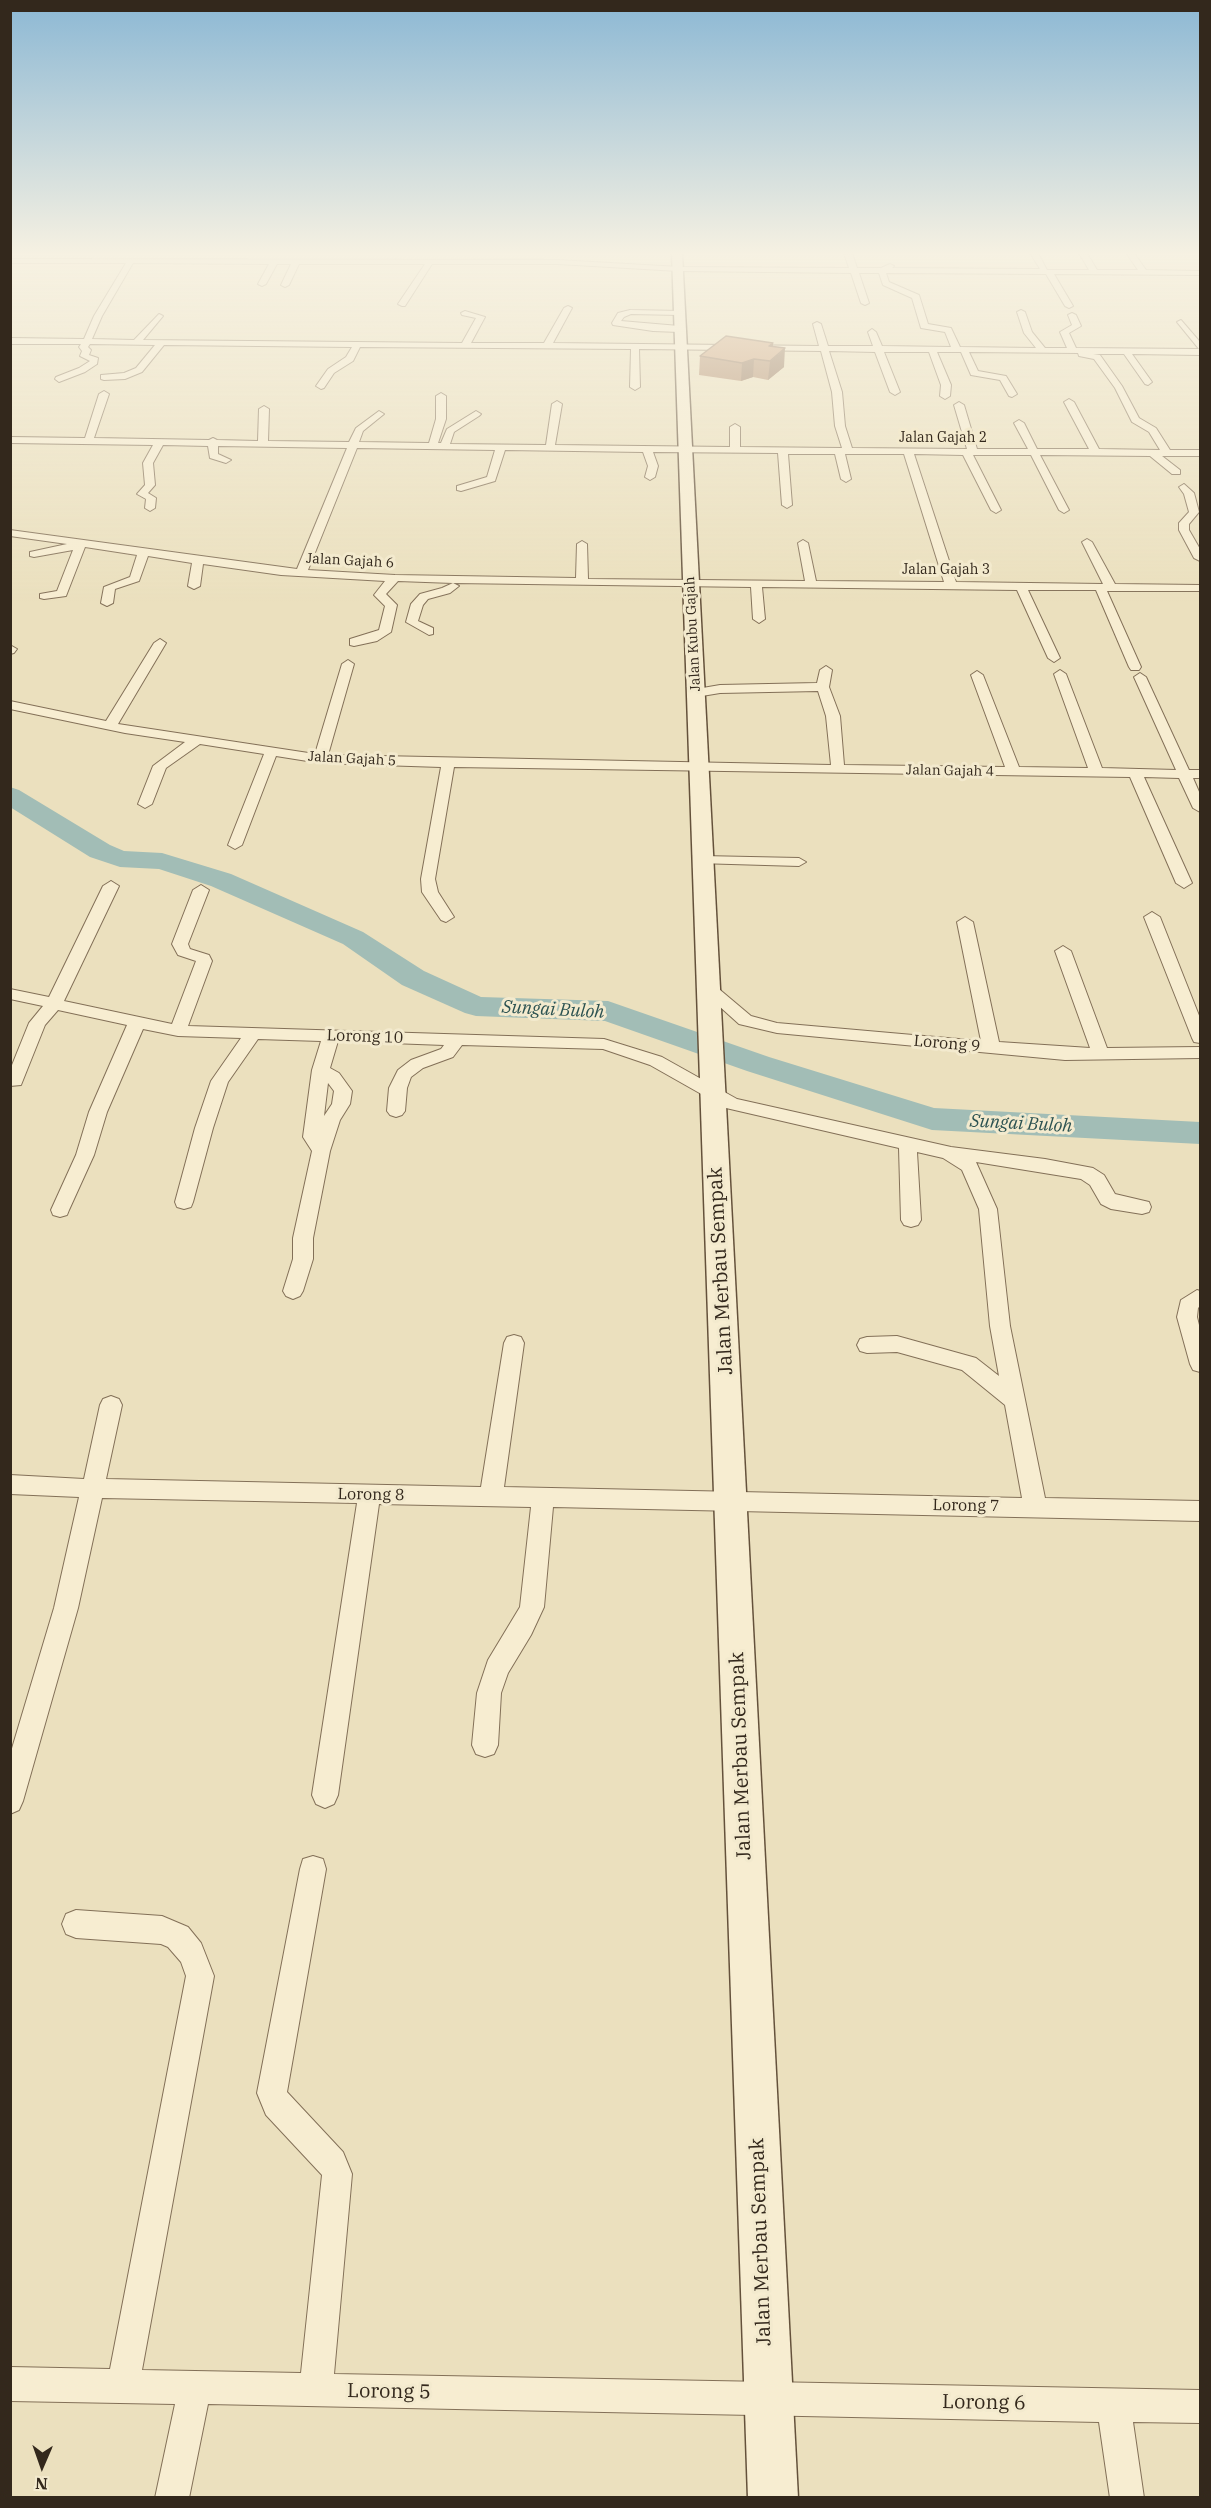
<!DOCTYPE html>
<html>
<head>
<meta charset="utf-8">
<style>
  body { margin:0 }
  #map { position:relative; width:1211px; height:2508px; overflow:hidden; background:#ebe0be; font-family:"IBM Plex Serif",serif }
  canvas { display:block }
  .frame { position:absolute; inset:0; border:12px solid #33281c; pointer-events:none }
  .north { position:absolute; left:12px; top:2436px; width:60px; height:60px; -webkit-text-stroke:4px #f3eace; paint-order:stroke; rotate:182deg; font-size:16px; font-weight:700; line-height:24px; text-align:center; color:#33281c }
  .north::after { content:''; display:block; margin:auto; width:21px; height:27px; background:#33281c; clip-path:polygon(50% 0,100% 100%,50% 72%,0 100%) }
</style>
</head>
<body>
<div id="map">
<canvas width="1211" height="2508"></canvas>
<div class="frame"></div>
<div class="north">N</div>
</div>
<script>
const ctx = document.querySelector('canvas').getContext('2d');
ctx.lineJoin = 'round';
function poly(rows) {
  const path = new Path2D();
  for (const r of rows) {
    path.moveTo(r[0], r[1]);
    for (let i = 2; i < r.length; i += 2) path.lineTo(r[i], r[i + 1]);
  }
  return path;
}
function fill(path, color) {
  ctx.fillStyle = color;
  ctx.fill(path, 'evenodd');
}
function trace(path, color, width, dash) {
  ctx.strokeStyle = color;
  ctx.lineWidth = width;
  ctx.lineCap = dash ? 'butt' : 'round';
  ctx.setLineDash(dash || []);
  ctx.stroke(path);
}
function drawText(font, color, halo, rows, align = 'center') {
  ctx.font = font + ' "IBM Plex Serif",serif';
  ctx.lineWidth = 6;
  ctx.setLineDash([]);
  ctx.textBaseline = 'middle';
  ctx.strokeStyle = halo;
  ctx.fillStyle = color;
  for (const [text, x, y, turn = 0] of rows) {
    ctx.save();
    ctx.translate(x, y);
    ctx.rotate((+turn || 0) * Math.PI / 180);
    ctx.textAlign = isNaN(turn) ? turn : align;
    if (halo) ctx.strokeText(text, 0, 0);
    ctx.fillText(text, 0, 0);
    ctx.restore();
  }
}
const river = poly([
  [10,787,19,790,110,845,124,851,162,853,231,874,363,932,424,971,481,997,608,1001,769,1057,934,1108,1200,1122,1200,1144,932,1130,747,1071,605,1021,476,1016,465,1013,402,985,343,944,211,886,159,869,120,867,90,857,10,807,10,787]
]);
const street = poly([
  [844,253,852,253,857,268,881,268,890,264,894,266,892,268,1040,269,1030,253,1038,253,1047,270,1089,270,1079,253,1087,253,1097,270,1138,270,1126,253,1134,253,1146,270,1200,271,1200,275,1054,274,1073,306,1069,308,1065,306,1046,274,886,273,889,282,919,295,928,324,951,328,960,347,1036,348,1024,333,1017,312,1021,310,1025,312,1032,332,1045,348,1067,348,1060,332,1072,325,1068,315,1072,313,1076,315,1081,326,1069,333,1076,348,1199,349,1177,322,1181,320,1200,342,1200,355,1132,354,1152,382,1148,385,1145,384,1124,354,1093,354,1100,355,1122,386,1139,418,1156,428,1170,450,1200,450,1200,456,1162,456,1180,470,1180,474,1172,474,1150,456,1040,455,1069,510,1064,513,1059,510,1031,455,973,455,1001,510,996,513,991,510,963,455,914,454,956,582,1103,584,1082,542,1087,539,1092,542,1115,584,1200,585,1200,591,1107,591,1141,667,1139,670,1131,670,1129,667,1096,590,1028,590,1060,658,1054,662,1048,658,1017,590,762,587,765,619,759,623,753,619,751,587,453,583,459,586,450,593,428,599,423,605,418,621,433,628,433,634,429,635,406,622,411,604,420,594,442,588,453,583,398,581,386,594,397,605,391,632,377,641,354,646,350,645,350,639,379,630,385,606,374,595,385,581,281,575,203,564,200,586,194,589,188,586,192,563,148,556,139,581,115,589,113,603,107,606,101,603,104,587,130,577,137,555,85,547,66,596,44,599,40,598,40,594,57,591,73,550,34,557,30,556,30,552,67,544,10,536,10,530,297,569,347,448,218,446,218,454,231,460,226,463,210,458,208,446,163,445,153,463,155,485,148,493,156,498,155,508,150,511,145,508,146,499,137,494,145,485,143,463,153,445,10,443,10,437,85,438,99,394,104,391,109,394,94,438,209,440,213,438,217,440,258,441,259,409,264,406,269,409,268,441,349,442,356,428,379,411,384,414,363,431,359,442,429,443,436,419,436,396,441,393,446,396,446,419,438,443,441,443,447,429,476,411,481,414,479,416,454,432,450,444,546,445,552,404,557,401,562,404,555,445,730,447,730,427,735,424,740,427,740,447,842,448,835,426,832,392,821,351,639,349,640,387,635,390,630,387,631,349,360,347,353,361,334,373,324,388,321,389,316,386,328,369,346,357,352,347,164,345,142,372,125,379,104,380,101,379,101,375,124,373,136,368,155,345,90,344,88,347,91,350,89,355,98,358,97,364,85,372,59,382,55,379,56,377,79,368,90,361,80,356,82,351,79,347,81,344,10,344,10,338,84,339,94,316,126,263,10,263,10,259,558,260,680,267,849,268,844,253],
  [133,263,269,264,258,284,262,286,266,284,277,264,291,264,281,285,285,287,289,285,299,264,425,264,398,304,402,306,405,306,432,264,558,264,678,271,851,273,861,303,865,305,869,303,859,273,879,273,883,285,912,298,921,328,945,332,951,347,882,346,876,332,872,329,868,332,873,346,828,346,821,324,817,322,813,324,819,346,553,343,572,308,568,306,564,308,544,343,471,343,485,317,465,311,461,313,462,315,476,318,462,343,143,340,163,316,159,314,134,340,92,339,102,316,133,263],
  [829,351,875,352,890,392,895,395,900,392,884,352,929,352,941,385,940,396,945,399,950,396,951,385,937,352,961,352,971,375,1000,380,1009,396,1012,397,1017,394,1006,376,978,371,969,352,1078,353,1079,356,1094,359,1115,388,1132,422,1149,432,1160,450,1099,449,1074,402,1069,399,1064,402,1089,449,1037,449,1024,423,1019,420,1014,423,1028,449,977,449,964,405,959,402,954,405,967,449,852,448,845,426,842,392,829,351],
  [357,448,495,450,487,477,457,486,457,490,461,491,495,481,505,450,643,452,648,466,645,477,650,480,655,477,658,466,653,452,778,453,782,505,787,508,792,505,788,454,835,454,841,479,846,482,851,479,845,454,904,454,944,582,816,581,808,543,803,540,798,543,805,581,588,579,587,544,582,541,577,544,576,578,395,575,308,570,357,448],
  [630,310,682,311,683,313,679,315,631,314,624,317,621,321,679,326,683,329,679,332,653,331,613,325,612,323,618,313,630,310],
  [1184,484,1194,493,1199,512,1189,524,1189,530,1200,549,1200,561,1194,558,1179,530,1179,523,1189,512,1184,494,1179,487,1184,484],
  [160,639,166,643,118,724,315,754,342,664,348,660,354,664,328,755,831,765,826,716,818,691,720,693,696,697,690,693,691,690,720,685,817,683,820,670,826,666,832,670,829,687,840,716,844,765,1005,767,971,675,977,671,983,675,1019,767,1088,768,1054,674,1060,670,1066,674,1102,768,1176,770,1134,677,1140,673,1146,677,1189,770,1200,770,1200,778,1193,778,1200,794,1200,812,1193,808,1179,778,1144,777,1192,883,1184,888,1176,883,1130,777,454,767,435,879,438,892,454,917,446,922,441,920,422,892,421,879,441,767,320,763,276,756,242,845,235,849,228,845,264,754,200,744,166,768,152,804,145,808,138,804,153,766,185,742,125,733,10,709,10,701,106,721,154,643,160,639],
  [10,645,17,649,14,653,10,654,10,645],
  [702,856,799,858,806,862,799,866,697,863,695,860,697,857,702,856],
  [111,881,119,886,64,1001,172,1024,196,961,178,955,172,944,193,890,201,885,209,890,188,944,190,949,209,955,212,961,188,1026,604,1039,662,1057,737,1099,951,1147,1045,1159,1093,1168,1104,1175,1115,1194,1149,1202,1151,1207,1149,1212,1142,1214,1111,1209,1101,1204,1090,1185,1081,1179,976,1162,997,1209,1010,1326,1045,1498,1200,1501,1200,1521,553,1507,544,1607,531,1635,508,1673,501,1693,498,1745,494,1754,485,1757,476,1754,472,1745,477,1693,488,1660,520,1607,531,1507,379,1504,338,1795,334,1804,325,1808,316,1804,312,1795,357,1503,102,1498,78,1608,23,1801,19,1810,10,1814,10,1755,54,1608,79,1497,10,1494,10,1475,84,1479,100,1405,103,1399,111,1396,119,1399,122,1405,106,1479,481,1487,504,1343,507,1337,514,1335,521,1337,524,1343,504,1487,1022,1498,1005,1405,962,1370,897,1352,867,1353,860,1351,857,1345,860,1339,867,1337,897,1336,976,1358,999,1376,990,1326,979,1209,962,1170,943,1158,917,1152,921,1220,918,1225,911,1227,904,1225,901,1220,899,1148,726,1108,650,1065,603,1049,462,1045,453,1057,423,1068,411,1077,407,1088,405,1111,402,1115,396,1117,390,1115,387,1111,389,1088,398,1070,411,1060,441,1049,444,1045,338,1041,330,1068,339,1073,352,1091,350,1104,340,1120,330,1151,313,1238,313,1259,303,1291,300,1296,293,1299,286,1296,283,1291,293,1259,293,1238,312,1151,303,1137,312,1070,321,1041,258,1039,228,1082,213,1128,193,1202,191,1207,184,1209,177,1207,175,1202,195,1128,211,1081,241,1038,178,1036,143,1029,107,1112,94,1155,69,1210,67,1215,60,1217,53,1215,51,1210,76,1155,89,1112,127,1025,58,1010,45,1025,21,1085,10,1086,10,1070,29,1023,43,1006,10,999,10,989,49,997,103,886,111,881],
  [328,1083,334,1091,332,1104,324,1116,328,1083],
  [1152,912,1160,917,1200,1018,1200,1043,1194,1042,1192,1038,1144,917,1152,912],
  [965,917,973,922,999,1042,1090,1048,1055,951,1063,946,1071,951,1107,1048,1200,1047,1200,1058,1065,1060,777,1033,739,1024,699,988,707,983,713,984,751,1016,777,1023,981,1041,957,922,965,917],
  [1197,1290,1200,1291,1200,1306,1198,1308,1197,1317,1200,1329,1200,1372,1193,1370,1190,1364,1177,1317,1181,1300,1197,1290],
  [313,1856,323,1859,326,1869,287,2092,343,2152,352,2174,334,2374,1200,2390,1200,2423,1133,2422,1144,2498,1110,2498,1099,2422,208,2404,189,2498,155,2498,175,2404,10,2401,10,2367,110,2369,186,1976,181,1962,168,1947,161,1944,76,1938,66,1934,62,1924,66,1914,76,1910,162,1916,188,1927,201,1943,214,1976,142,2370,301,2373,322,2175,266,2115,257,2093,300,1869,303,1859,313,1856]
]);
const secondary = poly([
  [672,253,682,253,798,2498,748,2498,672,253]
]);
const wall = poly([
  [773,343,773,346,784,367,768,380,753,377,741,381,699,375,700,356]
]);
const shadedWall = poly([
  [773,343,772,360,785,348,784,367,768,380,770,361,769,346],
  [754,359,753,377,741,381,742,363]
]);
const building = poly([
  [726,336,773,343,769,346,785,348,770,361,754,359,742,363,700,356,726,336]
]);
const farStreetnames = [
  ["Jalan Gajah 2",943,438],
  ["Jalan Gajah 6",350,561,3],
  ["Jalan Gajah 3",946,570],
  ["Jalan Kubu Gajah",693,634,-93],
  ["Jalan Gajah 5",352,759,3],
  ["Jalan Gajah 4",950,771,1]
];
const streetNames = [
  ["Lorong 10",365,1037,2],
  ["Lorong 9",947,1044,5],
  ["Lorong 8",371,1495,1],
  ["Lorong 7",966,1506,1]
];
const waterNames = [
  ["Sungai Buloh",553,1010,3],
  ["Sungai Buloh",1021,1124,3]
];
const nearStreetnames = [
  ["Jalan Merbau Sempak",721,1271,-93],
  ["Jalan Merbau Sempak",741,1756,-92],
  ["Jalan Merbau Sempak",761,2242,-92],
  ["Lorong 5",389,2392,1],
  ["Lorong 6",984,2403,1]
];
fill(river, '#a2bdb6');
trace(street, '#837058', 2);
trace(secondary, '#64513b', 3);
fill(street, '#f7edd1');
fill(secondary, '#f7edd1');
fill(wall, '#ac8565');
fill(shadedWall, '#8c6c53');
fill(building, '#c89b76');
trace(building, '#8c6c53', 1.5);
const sky = ctx.createLinearGradient(0, 0, 0, 604);
sky.addColorStop(0, '#8cb8d4');
sky.addColorStop(0.42, '#f6f1e2');
sky.addColorStop(1, '#f6f1e200');
ctx.fillStyle = sky;
ctx.fillRect(0, 0, 1211, 604);
drawText('14px', '#33281c', '#f3eace', farStreetnames);
drawText('16px', '#33281c', '#f3eace', streetNames);
drawText('italic 18px', '#2c5251', '#f3eace', waterNames);
drawText('20px', '#33281c', '#f3eace', nearStreetnames);
</script>
</body>
</html>
